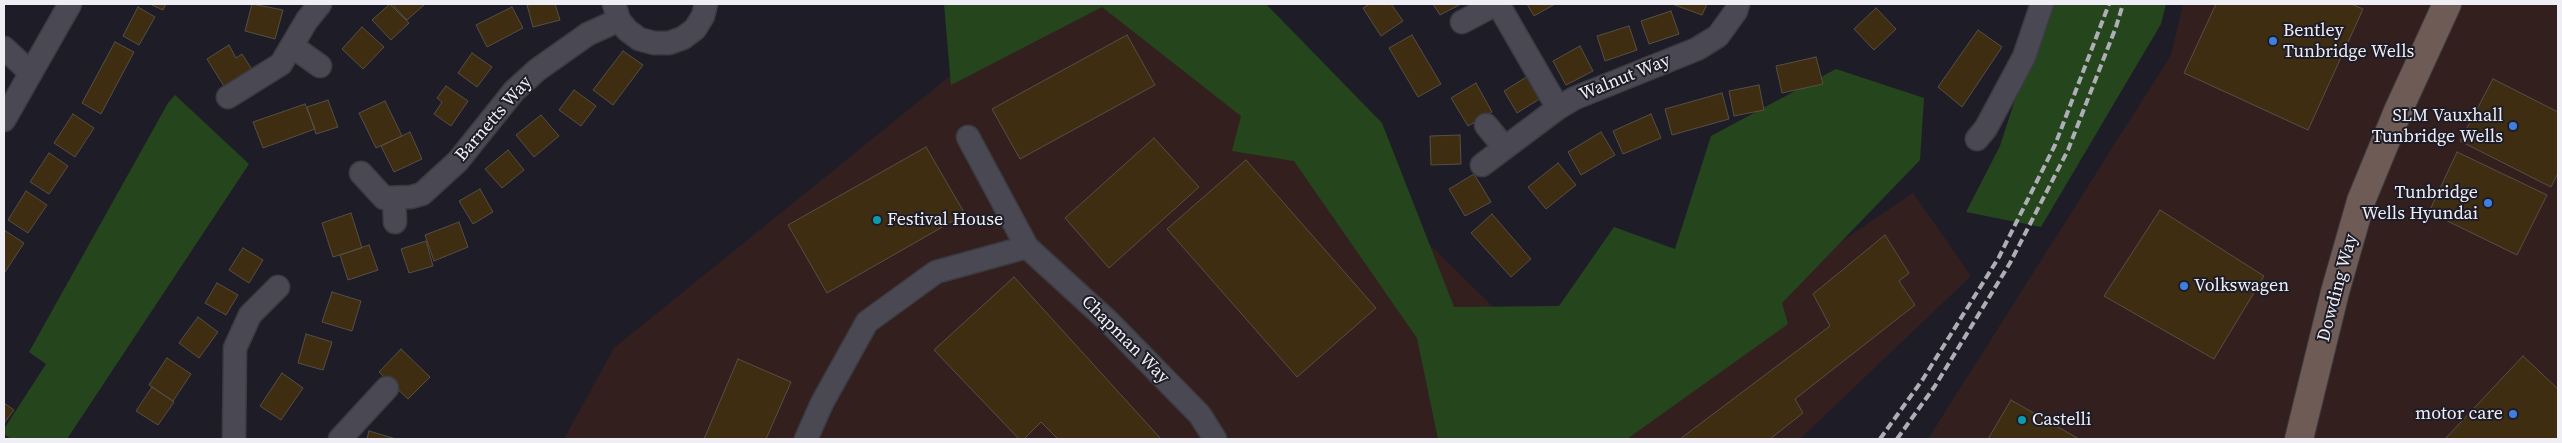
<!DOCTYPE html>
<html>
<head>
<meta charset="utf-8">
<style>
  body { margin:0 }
  #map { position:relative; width:2562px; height:443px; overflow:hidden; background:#1e1d27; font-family:"Source Serif 4",serif }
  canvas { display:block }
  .frame { position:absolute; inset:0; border:5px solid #efeef5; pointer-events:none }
</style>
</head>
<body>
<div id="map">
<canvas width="2562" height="443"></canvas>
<div class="frame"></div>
</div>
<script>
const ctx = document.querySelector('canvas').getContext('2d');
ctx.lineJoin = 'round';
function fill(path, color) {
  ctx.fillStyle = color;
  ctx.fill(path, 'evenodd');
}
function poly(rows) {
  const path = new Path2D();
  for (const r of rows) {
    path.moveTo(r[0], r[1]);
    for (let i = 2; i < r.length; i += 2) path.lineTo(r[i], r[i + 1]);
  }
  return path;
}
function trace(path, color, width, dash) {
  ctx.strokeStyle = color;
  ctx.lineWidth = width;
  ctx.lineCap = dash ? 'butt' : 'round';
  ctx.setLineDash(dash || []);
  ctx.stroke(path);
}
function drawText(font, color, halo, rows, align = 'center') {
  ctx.font = font + ' "Source Serif 4",serif';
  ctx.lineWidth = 4;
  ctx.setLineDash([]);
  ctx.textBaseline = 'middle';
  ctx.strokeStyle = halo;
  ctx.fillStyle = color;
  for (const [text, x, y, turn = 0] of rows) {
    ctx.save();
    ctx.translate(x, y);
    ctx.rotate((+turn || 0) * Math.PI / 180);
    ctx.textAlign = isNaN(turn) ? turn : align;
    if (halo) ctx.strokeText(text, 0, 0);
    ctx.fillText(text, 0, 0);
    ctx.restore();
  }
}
const industrial = poly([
  [1039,4,1185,4,1596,408,1913,193,1971,276,1800,439,564,439,614,348],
  [2183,4,2558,4,2558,439,1928,439,2171,55]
]);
const green = poly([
  [944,4,1266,4,1382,123,1454,307,1559,306,1614,227,1675,249,1711,136,1836,69,1924,98,1920,160,1782,303,1788,324,1627,439,1438,439,1417,338,1294,161,1232,151,1241,116,1102,7,951,85],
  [2046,4,2166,4,2161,24,2041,227,1966,212,2000,146],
  [175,95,249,164,67,439,11,439,4,434,4,429,46,364,29,352,168,103]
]);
const building = poly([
  [150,4,166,4,163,10,150,4],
  [252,4,283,10,275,39,245,31,252,4],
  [390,4,409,23,391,40,372,20,390,4],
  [392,4,425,4,407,20,392,4],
  [534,4,555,4,560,20,533,27,527,5,534,4],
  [1370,4,1391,4,1403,21,1381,36,1363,8,1370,4],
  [1433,4,1461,4,1440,15,1433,4],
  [1527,4,1555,4,1534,16,1527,4],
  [1672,4,1707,4,1702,15,1672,4],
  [2216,4,2351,4,2363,9,2308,130,2184,73,2216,4],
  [138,7,155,17,139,45,123,36,138,7],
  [512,7,523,28,487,47,476,25,512,7],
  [1876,8,1896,29,1874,50,1854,29,1876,8],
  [1671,11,1679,34,1649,44,1641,21,1671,11],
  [1629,26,1637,50,1605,61,1597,36,1629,26],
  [362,27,384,47,363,69,342,49,362,27],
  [1978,30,2002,47,1962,107,1938,87,1978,30],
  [1127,35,1155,85,1020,159,992,109,1127,35],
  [1412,35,1441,84,1418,97,1389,48,1412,35],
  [115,42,134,52,101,114,82,103,115,42],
  [229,45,236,58,242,54,257,77,229,94,207,59,229,45],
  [1580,46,1593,71,1566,85,1553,61,1580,46],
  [623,51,643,65,613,105,593,90,623,51],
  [472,53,492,67,477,87,458,73,472,53],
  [1816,57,1823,84,1782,93,1776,66,1816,57],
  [1528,76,1541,98,1517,113,1504,91,1528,76],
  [2493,79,2558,112,2558,173,2551,187,2460,141,2493,79],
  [1476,83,1492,112,1468,126,1451,98,1476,83],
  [1759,85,1764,110,1734,116,1729,91,1759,85],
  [446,86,468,101,451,126,434,114,442,102,437,98,446,86],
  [574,90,596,106,581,126,559,110,574,90],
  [1722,93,1729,119,1672,135,1665,109,1722,93],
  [328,100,338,127,316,134,307,107,328,100],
  [385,101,402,136,376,148,359,113,385,101],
  [305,104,315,129,263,148,253,122,305,104],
  [73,114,94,128,75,157,54,143,73,114],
  [1651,114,1661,138,1623,154,1613,131,1651,114],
  [541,115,559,136,534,157,516,135,541,115],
  [410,132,422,159,394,172,381,146,410,132],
  [1601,132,1615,155,1581,175,1568,152,1601,132],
  [1460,135,1461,164,1431,165,1430,136,1460,135],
  [1154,138,1199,187,1109,268,1065,218,1154,138],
  [926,147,965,214,827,293,788,225,926,147],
  [508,150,524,170,502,188,485,169,508,150],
  [2457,152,2547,195,2517,255,2429,212,2457,152],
  [49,153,68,166,49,194,30,182,49,153],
  [1246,160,1376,308,1297,377,1167,229,1246,160],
  [1558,163,1576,185,1546,209,1528,187,1558,163],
  [1474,174,1491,202,1465,216,1449,189,1474,174],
  [480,189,493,212,473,224,459,201,480,189],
  [26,191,47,205,28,233,8,220,26,191],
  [2160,210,2264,276,2214,359,2104,296,2160,210],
  [351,213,362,248,333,257,322,223,351,213],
  [1492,214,1531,259,1511,277,1471,233,1492,214],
  [459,222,468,247,434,261,425,235,459,222],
  [4,230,24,243,5,272,4,271,4,230],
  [1885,235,1909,273,1899,281,1915,305,1795,399,1803,413,1770,439,1680,439,1830,326,1813,294,1885,235],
  [426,241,433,266,409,273,401,249,426,241],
  [369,245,378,270,348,280,340,255,369,245],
  [243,248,263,260,249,283,229,270,243,248],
  [1014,277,1161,439,1058,439,1041,422,1024,439,1019,439,934,350,1014,277],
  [217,283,238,295,226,315,205,303,217,283],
  [332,292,361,301,352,331,322,322,332,292],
  [198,317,218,332,199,358,179,343,198,317],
  [306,334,332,342,323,370,298,363,306,334],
  [401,349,430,377,408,399,379,372,401,349],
  [2523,356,2558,389,2558,439,2445,439,2523,356],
  [167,358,191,374,173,401,149,385,167,358],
  [738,359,791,382,766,439,704,439,738,359],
  [282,373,303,388,281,420,260,406,282,373],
  [152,387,174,402,158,425,136,411,152,387],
  [2011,400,2079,439,1988,439,2011,400],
  [4,403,14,410,4,423,4,403],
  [369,431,396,439,367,439,369,431]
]);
const street = poly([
  [614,4,619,20,627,30,639,39,654,43,669,43,683,38,695,29,703,16,706,4],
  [1498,4,1558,108],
  [1462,22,1496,4],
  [292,46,320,66],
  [4,48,31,73],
  [228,97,281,64,307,20,320,4],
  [4,120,70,4],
  [1486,125,1504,147],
  [968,137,1027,247,1108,321,1200,415,1215,439],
  [1977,139,1986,128,2024,57,2042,4],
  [1482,165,1558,108,1575,98,1697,49,1718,36,1736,11,1738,4],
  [361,173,384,198,411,197,422,194,458,161,514,91,537,70,588,34,619,20],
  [394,198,395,222],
  [234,439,235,348,250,315,278,287],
  [340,439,387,388],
  [806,439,822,403,867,322,936,272,1027,247]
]);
const secondary = poly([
  [2299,439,2335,292,2361,201,2398,111,2447,4]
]);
const rail = poly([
  [1880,439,1923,379,1999,257,2055,145,2109,4],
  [1897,439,1935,386,2010,263,2068,150,2116,27,2123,4]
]);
const markers = [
  [2273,41,5,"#3f7fe0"],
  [2513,126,5,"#3f7fe0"],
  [2488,203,5,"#3f7fe0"],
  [877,220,5,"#0f9aa8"],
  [2184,286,5,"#3f7fe0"],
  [2513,414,5,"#3f7fe0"],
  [2022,420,5,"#0f9aa8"]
];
const poiNames = [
  ["Bentley",2283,31],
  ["Tunbridge Wells",2283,52],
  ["SLM Vauxhall",2503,116,"right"],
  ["Tunbridge Wells",2503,137,"right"],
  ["Tunbridge",2478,193,"right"],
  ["Wells Hyundai",2478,214,"right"],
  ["Festival House",887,220],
  ["Volkswagen",2194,286],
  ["motor care",2503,414,"right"],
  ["Castelli",2032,420]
];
const streetNames = [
  ["Walnut Way",1625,78,-22],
  ["Barnetts Way",494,119,-49],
  ["Dowding Way",2338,288,-75],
  ["Chapman Way",1125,340,45]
];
fill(industrial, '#33201e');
fill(green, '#25461d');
fill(building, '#3f2d12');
trace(building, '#554f45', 1);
trace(street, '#3b3b42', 25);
trace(secondary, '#3b3b42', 30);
trace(street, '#4a4953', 22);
trace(secondary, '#6e5b55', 28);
trace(rail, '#afaeb6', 4, [8, 4]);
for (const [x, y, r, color] of markers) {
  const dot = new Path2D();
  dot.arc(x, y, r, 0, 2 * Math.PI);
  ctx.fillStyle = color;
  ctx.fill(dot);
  trace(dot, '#1e1d27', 2);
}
drawText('18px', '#efeef5', '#1e1d27', poiNames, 'left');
drawText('18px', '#efeef5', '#1e1d27', streetNames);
</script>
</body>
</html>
